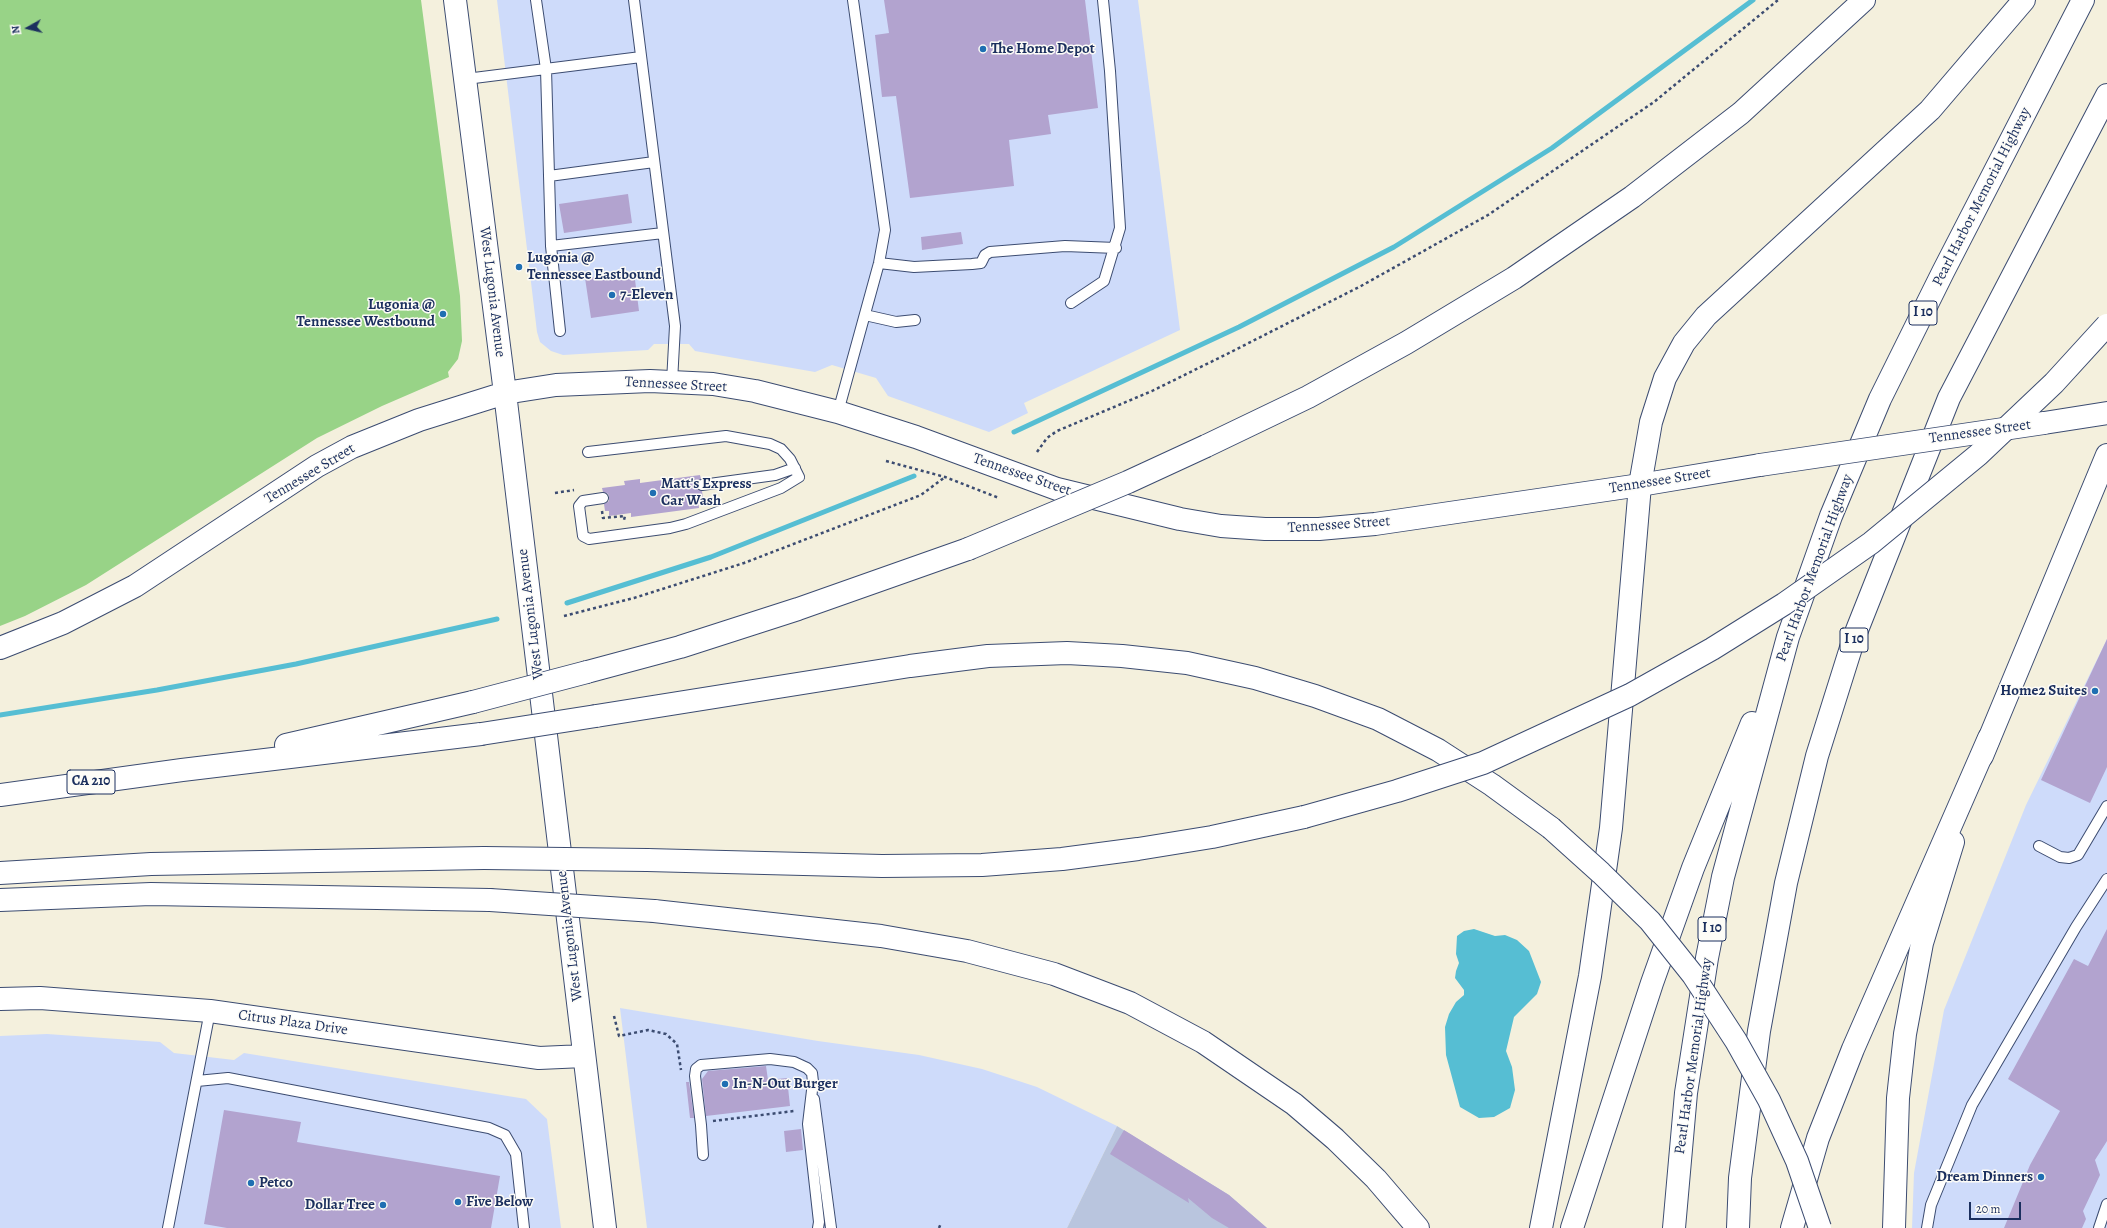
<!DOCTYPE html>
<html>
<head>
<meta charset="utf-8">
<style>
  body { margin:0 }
  #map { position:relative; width:2107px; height:1228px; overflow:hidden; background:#f4f0dd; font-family:Alegreya,serif }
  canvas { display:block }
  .north { position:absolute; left:8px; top:8px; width:40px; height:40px; -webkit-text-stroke:3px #fdfcf7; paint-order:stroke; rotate:262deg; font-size:11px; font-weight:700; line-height:16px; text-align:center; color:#1b2f5e }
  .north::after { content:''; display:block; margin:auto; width:14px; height:18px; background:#1b2f5e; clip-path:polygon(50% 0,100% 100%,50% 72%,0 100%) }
  .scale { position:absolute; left:1969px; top:1202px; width:52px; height:18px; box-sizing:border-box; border:2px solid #1b2f5e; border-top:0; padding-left:5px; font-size:12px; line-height:14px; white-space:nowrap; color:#1b2f5e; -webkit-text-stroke:3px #fdfcf7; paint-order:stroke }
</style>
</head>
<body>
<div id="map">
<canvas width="2107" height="1228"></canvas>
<div class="north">N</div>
<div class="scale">20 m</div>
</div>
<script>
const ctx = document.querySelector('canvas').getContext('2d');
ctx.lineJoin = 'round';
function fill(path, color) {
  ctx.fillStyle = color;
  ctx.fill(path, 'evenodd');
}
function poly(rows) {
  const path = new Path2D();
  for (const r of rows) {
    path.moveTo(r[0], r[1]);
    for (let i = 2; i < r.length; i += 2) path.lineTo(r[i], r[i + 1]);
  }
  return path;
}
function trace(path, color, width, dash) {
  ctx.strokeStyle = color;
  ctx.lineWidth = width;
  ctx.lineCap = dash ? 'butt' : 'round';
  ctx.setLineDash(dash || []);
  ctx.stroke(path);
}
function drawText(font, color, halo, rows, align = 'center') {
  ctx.font = font + ' Alegreya,serif';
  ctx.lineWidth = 3;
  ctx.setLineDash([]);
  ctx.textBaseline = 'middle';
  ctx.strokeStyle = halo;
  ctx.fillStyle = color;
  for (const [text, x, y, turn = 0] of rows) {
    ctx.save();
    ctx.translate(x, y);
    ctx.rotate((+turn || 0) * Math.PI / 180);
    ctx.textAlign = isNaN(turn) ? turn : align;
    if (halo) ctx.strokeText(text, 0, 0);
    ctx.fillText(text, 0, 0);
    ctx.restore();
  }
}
const built = poly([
  [497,0,1138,0,1180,330,1024,403,1028,413,989,432,888,396,876,378,832,365,815,372,695,351,689,344,654,344,648,350,563,355,551,351,540,342,537,332],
  [2107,639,2107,1228,1912,1228,1914,1173,1944,1010,2026,805],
  [620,1008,818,1041,919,1055,982,1069,1037,1087,1117,1126,1067,1228,647,1228],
  [47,1034,160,1042,174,1053,234,1060,244,1053,526,1099,547,1119,561,1228,0,1228,0,1036]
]);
const industrial = poly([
  [1117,1126,1229,1195,1267,1228,1067,1228]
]);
const green = poly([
  [0,0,421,0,460,296,462,341,458,359,448,372,449,377,382,406,317,438,86,585,25,616,0,626]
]);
const water = poly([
  [1474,929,1495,936,1505,935,1517,940,1529,951,1541,982,1537,994,1514,1017,1506,1051,1512,1067,1515,1090,1510,1108,1494,1117,1479,1118,1460,1107,1446,1055,1445,1027,1449,1014,1456,1002,1464,995,1464,990,1455,978,1456,971,1459,963,1456,954,1457,936,1464,931]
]);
const stream = poly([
  [1014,432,1239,327,1394,247,1552,148,1753,0],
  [567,603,711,557,914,476],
  [0,715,157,690,296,664,497,619]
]);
const building = poly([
  [884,0,1085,0,1098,108,1048,115,1051,134,1009,140,1014,186,910,198,896,96,882,97,875,35,889,33],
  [628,194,632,223,564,233,559,204],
  [961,232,963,244,922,250,921,237],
  [634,272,639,311,591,318,585,278],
  [700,475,701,479,696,485,697,489,702,491,703,498,698,499,699,508,631,517,631,513,609,516,609,511,605,511,604,504,609,501,609,497,608,494,603,492,602,488,625,485,624,481,640,479,640,483],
  [2107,639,2107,767,2090,803,2041,780],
  [2107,929,2107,1141,2095,1160,2100,1175,2083,1211,2086,1219,2082,1228,2004,1228,2030,1165,2060,1111,2008,1079,2074,959,2088,966],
  [766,1066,768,1080,787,1078,790,1106,706,1116,702,1079,708,1071],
  [686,1082,689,1082,694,1118,690,1118],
  [224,1110,301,1122,297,1142,500,1176,491,1228,227,1228,204,1224],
  [801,1129,803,1150,786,1152,784,1131],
  [1124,1130,1229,1195,1267,1228,1229,1228,1212,1218,1188,1198,1189,1203,1110,1154]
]);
const path = poly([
  [1037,452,1047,438,1057,431,1152,391,1229,353,1361,286,1488,215,1654,102,1778,0],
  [886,461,945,477,999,498],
  [555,493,574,490],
  [602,511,603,518,625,516,624,520,626,520],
  [564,616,634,598,744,563,921,495,945,477],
  [614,1016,619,1036,648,1030,666,1034,677,1044,681,1070],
  [713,1121,794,1111],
  [939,1228,941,1223]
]);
const lane = poly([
  [536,0,546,69,551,246],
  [634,0,675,326,672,382],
  [466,79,641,57],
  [549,176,654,162],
  [879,263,914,267,972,264,981,263,985,255,990,252,1065,246,1116,248],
  [1071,303,1104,281,1120,228,1110,71,1103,0],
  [865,315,896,322,915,320],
  [560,331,551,246,663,233],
  [838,412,879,263,885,230,853,0],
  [588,452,726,436,770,444,781,449,790,459,799,477,781,488,686,524,670,528,589,539,583,536,579,506,583,501,603,498],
  [702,485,775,475,795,468],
  [2039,846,2060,857,2069,858,2078,855,2107,806],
  [197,1081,228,1078,489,1128,505,1135,516,1154,524,1228],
  [814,1099,831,1228],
  [703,1155,701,1125,695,1076,696,1069,701,1065,770,1059,794,1062,807,1068,812,1073,813,1082,808,1124,819,1222,818,1228],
  [168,1228,210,1011],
  [1927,1228,1931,1205,1972,1105,2076,927,2107,879],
  [2099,1228,2107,1204]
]);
const secondary = poly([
  [455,0,505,393,605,1228],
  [2044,423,2107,413],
  [0,648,63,623,135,586,317,466,352,447,419,420,505,393,556,385,650,381,713,384,755,391,838,412,916,437,1057,489,1180,519,1221,526,1265,529,1319,529,1375,524,1640,485,1760,465],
  [0,999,40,998,210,1011,539,1058,584,1056]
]);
const primary = poly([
  [1982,756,2107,455],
  [1541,1228,1590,976,1611,828,1640,485],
  [1894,1228,1898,1098,1905,1034,1922,943,1953,842]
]);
const highway = poly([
  [1206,446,1308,397,1406,343,1514,278,1632,197,1741,113,1864,0],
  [1640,485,1651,422,1665,378,1684,343,1706,316,1930,110,2024,0],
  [587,672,680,647,798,609,968,549],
  [596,716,910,666,988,656,1067,653,1122,656,1187,663,1255,678,1315,696,1378,719,1438,750,1492,785,1551,828],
  [286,745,473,702],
  [0,795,182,770,481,734],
  [647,860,882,866,982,865,1062,859,1138,849,1212,837,1304,817],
  [0,873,151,864,484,858],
  [0,900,151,894,490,900],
  [654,911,881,936,967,951,1054,974,1130,1003,1203,1042,1294,1104,1335,1139,1376,1179,1418,1228],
  [1572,1228,1652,983,1693,868,1752,723],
  [1674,1228,1686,1093,1707,958,1723,877,1788,637,1831,516,1880,399,1943,272,2083,0],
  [1738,1228,1740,1178,1759,1031,1786,883,1817,756,1855,635,1949,398,2107,95],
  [1792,1228,1818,1138,1853,1049,1989,738]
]);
const secondaryBridge = poly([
  [1760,465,2044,423]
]);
const highwayBridge = poly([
  [968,549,1128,482,1206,446],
  [473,702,587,672],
  [481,734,596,716],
  [1304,817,1397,791,1483,763,1630,695,1712,649,1784,604,1871,543,1978,455,2054,383,2107,325],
  [1551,828,1601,873,1650,921,1693,975,1736,1041,1769,1100,1797,1161,1820,1228],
  [484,858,647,860],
  [490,900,654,911]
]);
const markers = [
  [983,49,4,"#1f6fb2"],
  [519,267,4,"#1f6fb2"],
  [612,295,4,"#1f6fb2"],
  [443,314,4,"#1f6fb2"],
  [653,493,4,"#1f6fb2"],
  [2095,691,4,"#1f6fb2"],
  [725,1084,4,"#1f6fb2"],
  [2041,1177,4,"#1f6fb2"],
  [251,1183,4,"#1f6fb2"],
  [458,1202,4,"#1f6fb2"],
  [383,1205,4,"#1f6fb2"]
];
const shields = [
  [1923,313,28],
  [1854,640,28],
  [91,782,48],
  [1712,929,28]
];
const shieldNames = [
  ["I 10",1923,313],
  ["I 10",1854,640],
  ["CA 210",91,782],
  ["I 10",1712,929]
];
const poiNames = [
  ["The Home Depot",991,49],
  ["Lugonia @",527,258],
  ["Tennessee Eastbound",527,275],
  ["7-Eleven",620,295],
  ["Lugonia @",435,305,"right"],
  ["Tennessee Westbound",435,322,"right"],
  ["Matt's Express",661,484],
  ["Car Wash",661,501],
  ["Home2 Suites",2087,691,"right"],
  ["In-N-Out Burger",733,1084],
  ["Dream Dinners",2033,1177,"right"],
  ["Petco",259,1183],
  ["Five Below",466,1202],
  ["Dollar Tree",375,1205,"right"]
];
const streetNames = [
  ["Pearl Harbor Memorial Highway",1982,197,-63],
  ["West Lugonia Avenue",492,292,83],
  ["Tennessee Street",676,385,3],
  ["Tennessee Street",1980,432,-8],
  ["Tennessee Street",310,474,-31],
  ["Tennessee Street",1022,475,19],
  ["Tennessee Street",1660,481,-9],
  ["Tennessee Street",1339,525,-4],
  ["Pearl Harbor Memorial Highway",1815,568,-70],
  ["West Lugonia Avenue",531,614,-97],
  ["West Lugonia Avenue",570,936,-97],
  ["Citrus Plaza Drive",293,1023,8],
  ["Pearl Harbor Memorial Highway",1694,1056,-82]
];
fill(built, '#cedbfa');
fill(industrial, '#b9c5de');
fill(green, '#98d387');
fill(water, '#56bed3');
trace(stream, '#56bed3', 5);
fill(building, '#b2a3cf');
trace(lane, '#3c4c71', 12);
trace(secondary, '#3c4c71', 24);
trace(primary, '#3c4c71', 24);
trace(highway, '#3c4c71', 24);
trace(path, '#3c4c71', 2.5, [3, 3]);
trace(lane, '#fff', 10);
trace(secondary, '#fff', 22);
trace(primary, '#fff', 22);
trace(highway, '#fff', 22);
trace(secondaryBridge, '#3c4c71', 24, []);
trace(highwayBridge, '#3c4c71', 24, []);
trace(secondaryBridge, '#fff', 22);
trace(highwayBridge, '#fff', 22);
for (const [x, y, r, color] of markers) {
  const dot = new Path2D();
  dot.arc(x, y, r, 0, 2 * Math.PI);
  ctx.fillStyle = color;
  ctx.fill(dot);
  trace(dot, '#fdfcf7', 1.5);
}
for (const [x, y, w] of shields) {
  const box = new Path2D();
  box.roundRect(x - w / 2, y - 12, w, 24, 3);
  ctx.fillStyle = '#fdfcf7';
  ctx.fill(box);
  trace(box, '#1b2f5e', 1);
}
drawText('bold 14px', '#1b2f5e', null, shieldNames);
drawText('bold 15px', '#1b2f5e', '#fdfcf7', poiNames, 'left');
drawText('15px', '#1b2f5e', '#fdfcf7', streetNames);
</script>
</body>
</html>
